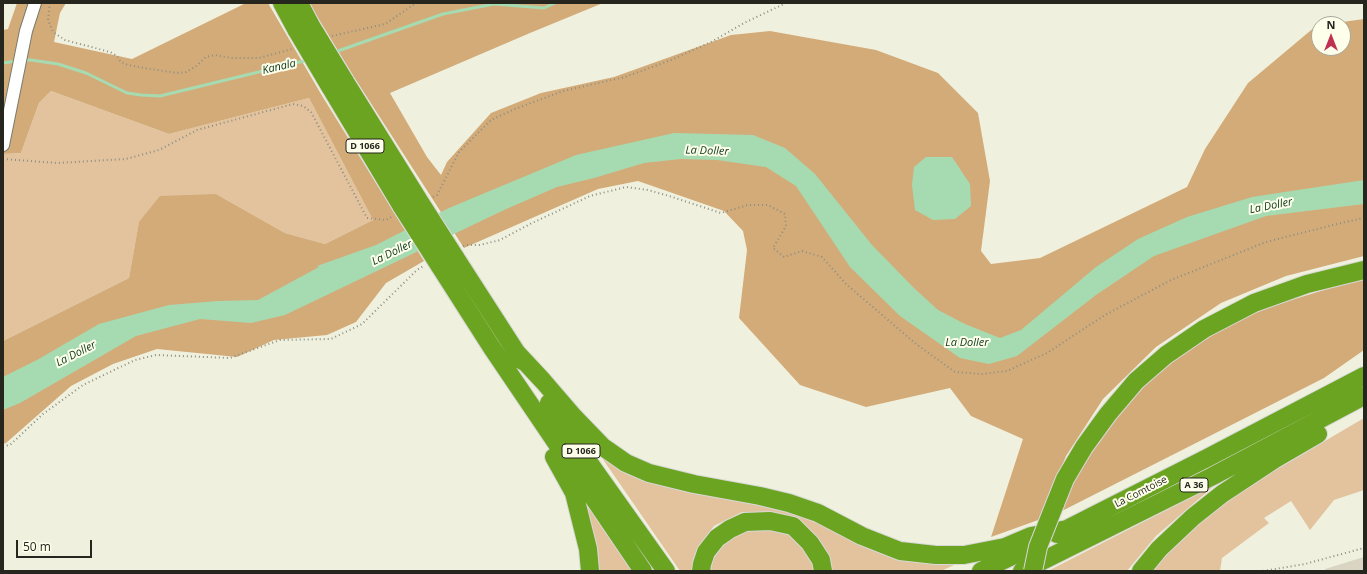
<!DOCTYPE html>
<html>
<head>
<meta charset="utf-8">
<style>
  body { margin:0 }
  #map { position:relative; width:1367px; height:574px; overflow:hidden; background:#eff1de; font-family:"Open Sans",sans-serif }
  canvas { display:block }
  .frame { position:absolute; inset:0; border:4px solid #26261f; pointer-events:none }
  .north { position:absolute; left:1311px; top:16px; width:40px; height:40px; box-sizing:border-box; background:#fdffeb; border:1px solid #a7a899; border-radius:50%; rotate:0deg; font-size:11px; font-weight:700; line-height:16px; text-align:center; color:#26261f }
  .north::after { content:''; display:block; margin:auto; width:14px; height:18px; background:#c03051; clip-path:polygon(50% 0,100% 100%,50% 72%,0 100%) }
  .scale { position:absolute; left:16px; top:540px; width:76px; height:18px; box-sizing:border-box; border:2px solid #26261f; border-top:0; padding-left:5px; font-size:12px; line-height:14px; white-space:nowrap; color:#26261f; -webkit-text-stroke:3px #fdffeb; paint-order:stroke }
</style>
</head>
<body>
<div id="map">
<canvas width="1367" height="574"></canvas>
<div class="frame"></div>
<div class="north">N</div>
<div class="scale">50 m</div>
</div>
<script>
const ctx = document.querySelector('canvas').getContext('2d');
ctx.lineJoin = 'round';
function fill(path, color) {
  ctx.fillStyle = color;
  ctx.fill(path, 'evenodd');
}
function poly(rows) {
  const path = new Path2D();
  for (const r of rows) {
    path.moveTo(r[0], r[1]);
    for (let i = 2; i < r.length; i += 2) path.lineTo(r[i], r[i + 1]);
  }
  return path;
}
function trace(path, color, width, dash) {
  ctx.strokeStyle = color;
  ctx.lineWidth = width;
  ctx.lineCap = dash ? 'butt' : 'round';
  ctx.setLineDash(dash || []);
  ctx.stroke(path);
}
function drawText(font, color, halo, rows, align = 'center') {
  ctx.font = font + ' "Open Sans",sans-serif';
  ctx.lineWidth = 4;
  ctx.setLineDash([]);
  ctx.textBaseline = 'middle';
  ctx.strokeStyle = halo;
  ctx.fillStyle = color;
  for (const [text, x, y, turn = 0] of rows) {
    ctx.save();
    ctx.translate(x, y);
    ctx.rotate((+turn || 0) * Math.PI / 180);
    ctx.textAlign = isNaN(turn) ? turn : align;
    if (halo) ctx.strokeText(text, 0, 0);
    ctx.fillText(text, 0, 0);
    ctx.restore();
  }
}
const green = poly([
  [51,91,169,134,309,98,373,220,325,244,285,233,216,194,139,223,129,278,3,341,3,154,21,153,39,103],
  [1364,418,1364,490,1334,500,1310,530,1291,501,1264,518,1269,523,1222,558,1220,571,1152,571,1173,547,1203,519,1233,495],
  [602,458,637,477,783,507,821,522,965,560,941,571,832,571,830,558,818,538,799,522,771,512,742,512,714,526,698,547,693,571,680,571],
  [1215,485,1156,536,1127,571,1048,571],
  [580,491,634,571,598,571,598,553],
  [777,528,798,538,812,556,816,571,706,571,717,545,736,531]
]);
const forest = poly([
  [17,3,66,3,60,13,54,42,132,59,246,3,268,3,321,94,424,261,386,283,356,322,327,335,274,340,237,357,157,349,113,364,71,386,6,443,3,444,3,341,129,278,139,222,160,196,216,194,285,233,325,244,373,220,309,98,169,134,51,91,39,103,21,153,3,154,3,30,8,29],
  [309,3,603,3,530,33,390,93,427,157,441,175,447,162,491,113,541,93,614,77,731,35,770,31,876,50,938,73,978,113,990,181,981,251,991,264,1040,258,1187,187,1205,149,1248,83,1316,26,1319,25,1319,48,1343,48,1343,24,1328,24,1364,19,1364,256,1286,276,1221,303,1156,347,1103,399,1066,456,1041,519,991,537,1023,439,971,416,950,388,866,407,800,385,739,318,747,250,743,231,724,211,638,181,598,189,464,248,354,77],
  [1364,279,1364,350,1324,378,1058,513,1068,490,1115,415,1151,376,1213,331,1271,306,1331,288]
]);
const water = poly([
  [674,133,753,135,785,148,815,174,872,245,914,288,938,310,965,324,1000,338,1021,330,1096,267,1138,239,1187,217,1252,197,1364,180,1364,204,1266,216,1154,256,1096,295,1017,356,989,364,960,358,900,316,850,267,796,186,766,167,717,160,681,159,644,163,594,178,557,187,504,210,285,315,251,323,200,319,136,336,20,403,3,410,3,377,37,360,99,324,169,305,218,301,258,300,319,267,317,266,376,245,449,208,576,155],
  [926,157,952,157,970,184,971,206,955,219,933,220,915,210,912,185,914,167]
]);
const stream = poly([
  [335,52,443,14,494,4,544,8,555,3],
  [22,60,31,60,58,64,86,73,127,93,141,95,160,96,308,60],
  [3,63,17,61]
]);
const building = poly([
  [1364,557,1364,571,1326,571,1325,569]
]);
const path = poly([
  [50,3,48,20,53,32,65,40,110,52,117,56,121,62,128,65,144,68,177,73,186,72,195,67,206,57,215,55,231,58,259,58,292,49],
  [332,36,385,24,416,3],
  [3,159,57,163,126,159,159,150,197,130,293,104,303,106,311,112,367,218,386,220,393,216],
  [433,197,437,195,459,152,491,120,515,109,563,91,625,77,671,60,711,42,746,22,786,3],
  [463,246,466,245,480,245,500,240,530,224,590,196,626,187,648,190,669,196,721,213,748,205,768,205,785,214,786,226,773,248,784,257,802,251,822,257,846,284,916,344,955,372,982,374,1007,371,1047,353,1105,315,1171,280,1266,242,1341,223,1364,218],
  [3,447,11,444,43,414,83,385,135,360,156,355,230,358,280,340,331,339,362,324,417,270,424,266],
  [1263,571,1305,564,1364,548]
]);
const minor = poly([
  [3,145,26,31,35,3]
]);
const highway = poly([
  [282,3,297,31],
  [299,3,311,26],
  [344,80,418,199],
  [329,85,402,207],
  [455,257,522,361],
  [439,265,492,348,643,571],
  [515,351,543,381,574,417,603,447,626,463,649,473,694,484,760,496,789,503,818,513,862,536,900,551,936,555,964,555,1005,547,1031,536,1067,529],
  [549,403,585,457,666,571],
  [554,457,574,493,588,549,590,571],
  [1055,504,1065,479,1084,447,1108,414,1136,381,1166,355,1204,329,1254,303,1307,284,1364,270],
  [1057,534,1207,458,1364,376],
  [701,571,702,564,706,552,717,538,730,529,745,522,770,521,793,526,810,543,821,560,823,571],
  [981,571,1025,550],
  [1022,571,1211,477,1364,396],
  [1141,571,1159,549,1193,517,1222,494,1275,459,1318,434]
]);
const highwayBridge = poly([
  [311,26,344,80],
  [297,31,329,85],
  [418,199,455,257],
  [402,207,439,265],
  [1033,571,1038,547,1055,504]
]);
const shields = [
  [365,146,38],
  [581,451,38],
  [1194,485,28]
];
const shieldNames = [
  ["D 1066",365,146],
  ["D 1066",581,451],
  ["A 36",1194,485]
];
const streetNames = [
  ["La Comtoise",1141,492,-27]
];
const waterNames = [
  ["Kanala",279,67,-13],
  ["La Doller",707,151,2],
  ["La Doller",1271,206,-11],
  ["La Doller",392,253,-26],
  ["La Doller",967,343],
  ["La Doller",76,354,-27]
];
fill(green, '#e2c39d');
fill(forest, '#d3ab79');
fill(water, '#a6dbb1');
trace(stream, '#a6dbb1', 3);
fill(building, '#dad4c2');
trace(minor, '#7a7b6b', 14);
trace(highway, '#d8d8d7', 20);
trace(path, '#8d8e81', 2, [1, 3]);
trace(minor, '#fff', 12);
trace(highway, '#6ba421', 18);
trace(highwayBridge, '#d8d8d7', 20, []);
trace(highwayBridge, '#6ba421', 18);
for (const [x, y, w] of shields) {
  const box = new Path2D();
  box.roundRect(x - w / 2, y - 7, w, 14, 3);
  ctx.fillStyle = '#fdffeb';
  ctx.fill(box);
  trace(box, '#26261f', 1);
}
drawText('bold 9px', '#26261f', null, shieldNames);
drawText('10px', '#26261f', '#fdffeb', streetNames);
drawText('italic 11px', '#0b3419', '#fdffeb', waterNames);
</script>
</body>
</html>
